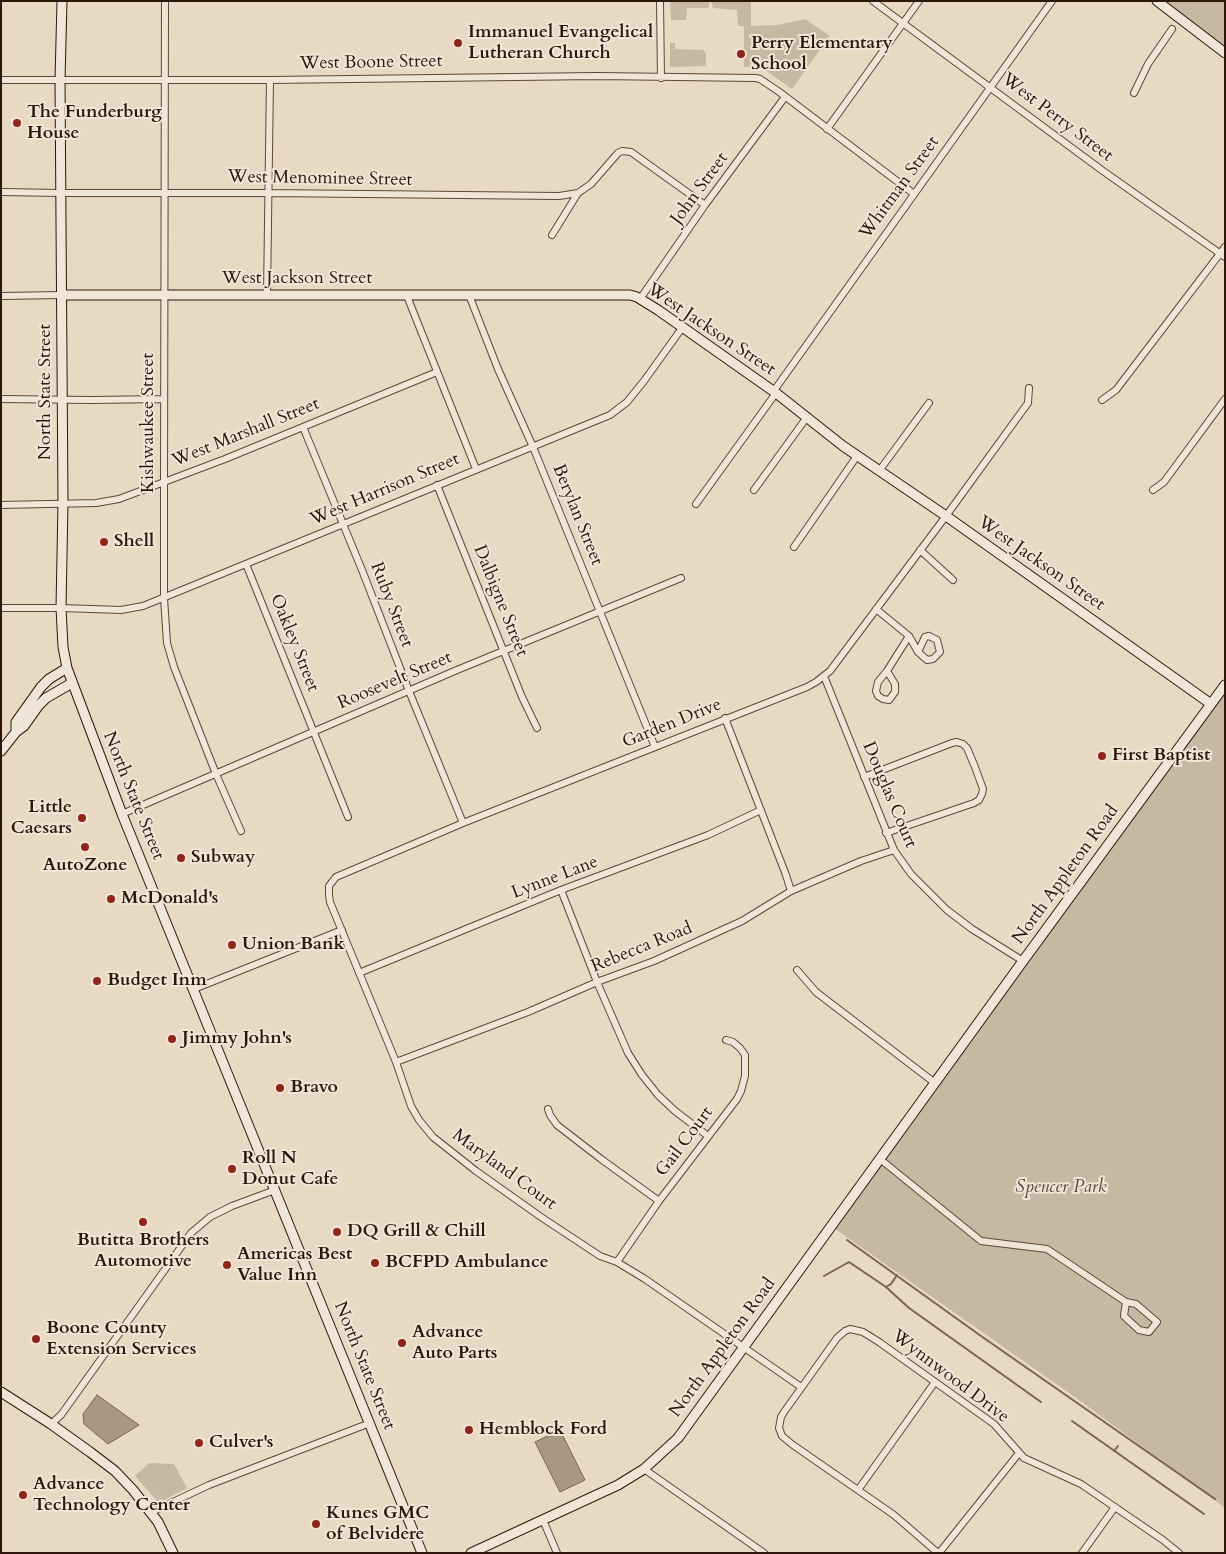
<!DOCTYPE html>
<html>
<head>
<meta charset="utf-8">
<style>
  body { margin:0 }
  #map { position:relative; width:1226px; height:1554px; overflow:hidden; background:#e7d9c2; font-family:Cardo,serif }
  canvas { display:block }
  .frame { position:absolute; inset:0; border:2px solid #2d1708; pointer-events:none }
</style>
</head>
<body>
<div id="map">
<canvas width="1226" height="1554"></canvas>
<div class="frame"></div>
</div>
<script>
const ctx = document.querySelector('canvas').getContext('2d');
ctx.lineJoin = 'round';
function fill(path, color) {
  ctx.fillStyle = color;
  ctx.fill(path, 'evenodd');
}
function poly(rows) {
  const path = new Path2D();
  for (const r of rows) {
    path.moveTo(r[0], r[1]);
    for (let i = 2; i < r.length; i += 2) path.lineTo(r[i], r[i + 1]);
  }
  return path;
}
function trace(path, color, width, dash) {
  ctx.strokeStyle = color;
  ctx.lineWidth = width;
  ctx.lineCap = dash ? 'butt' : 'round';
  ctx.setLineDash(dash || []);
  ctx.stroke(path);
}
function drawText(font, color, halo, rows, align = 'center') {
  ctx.font = font + ' Cardo,serif';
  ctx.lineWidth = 4;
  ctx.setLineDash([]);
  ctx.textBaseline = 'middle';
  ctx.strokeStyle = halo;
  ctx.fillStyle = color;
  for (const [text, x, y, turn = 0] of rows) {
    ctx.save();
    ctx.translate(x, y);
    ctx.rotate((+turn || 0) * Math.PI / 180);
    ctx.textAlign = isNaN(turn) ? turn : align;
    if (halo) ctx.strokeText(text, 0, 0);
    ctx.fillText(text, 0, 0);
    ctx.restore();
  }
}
const green = poly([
  [670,1,709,1,709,6,708,8,687,8,686,20,671,20],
  [711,1,751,1,751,26,778,25,805,19,830,36,792,89,761,67,744,67,744,26,738,26,737,10,713,8],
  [1157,1,1225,1,1225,52],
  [670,43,675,43,675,49,703,50,706,54,706,66,670,67],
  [1225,682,1225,1508,1079,1400,831,1226],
  [149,1463,174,1464,187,1488,159,1503,135,1476]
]);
const water = poly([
  [97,1395,139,1425,108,1444,84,1424,83,1414,97,1395],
  [560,1430,585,1480,560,1492,535,1442,560,1430]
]);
const stream = poly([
  [847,1240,981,1336,1215,1499],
  [824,1276,849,1262,886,1287,909,1308,1041,1402],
  [886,1287,891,1284,897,1275],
  [1072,1421,1204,1514],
  [1114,1451,1118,1446]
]);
const street = poly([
  [165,1,164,482,164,598,167,643,174,667,216,774,241,831],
  [660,1,661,78],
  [873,1,1103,171,1225,257],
  [1,80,270,80,597,76,756,78,760,79,778,91,914,194],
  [1134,93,1148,64,1172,29],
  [827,129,919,1],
  [1,192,61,193,268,193,559,196,578,193],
  [552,235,578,193,591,184,618,153,622,151,631,152,705,205],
  [267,295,270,80],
  [469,295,498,369,533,447,655,747],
  [1,296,62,295],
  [407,296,476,469],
  [640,299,705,205,785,97],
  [773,392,1052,1],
  [1,399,92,400,164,399],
  [1102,400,1116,390,1225,247],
  [303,427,362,570,409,691,463,823],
  [879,471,929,403],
  [437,485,522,697,537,728],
  [754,490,807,417],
  [1153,490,1164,482,1225,399],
  [696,504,776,393],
  [1,505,96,503,119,499,225,459,437,372],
  [794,547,857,456],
  [920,550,953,580],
  [246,564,348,817],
  [1,608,61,608,121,610,143,606,610,415,627,402,644,381,682,328],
  [876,609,909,636,918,652],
  [929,636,937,640,940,652,933,659,927,660,918,652,925,637,929,636],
  [887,671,895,684,895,692,889,700,883,699,878,696,876,691,878,682,887,671],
  [887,671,909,636],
  [824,676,894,850,911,874,947,910,972,929,1023,961],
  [725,718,786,875,791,891],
  [864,777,952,743,957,742,963,744,967,748,975,767,983,789,982,794,979,800,974,803,886,833],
  [122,814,457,670,681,578],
  [561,890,597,982,628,1053,642,1075,658,1095,675,1111,708,1136],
  [797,970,816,992,935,1083],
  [359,973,561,890,708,835,761,810],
  [194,989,342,930],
  [396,1062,528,1012,597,982,654,961,742,921,791,891,861,861,894,850],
  [548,1109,550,1115,557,1125,601,1159,659,1201],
  [880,1159,981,1241,1047,1249,1126,1302],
  [617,1262,659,1201,737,1099,741,1091,745,1076,745,1055,740,1048,733,1042,726,1040],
  [1126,1302,1136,1304,1157,1322,1149,1332,1139,1330,1124,1316,1126,1302],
  [801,1387,645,1279,617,1262,600,1256,541,1217,476,1171,433,1137,419,1120,411,1106,396,1062,330,902,329,895,329,886,336,877,463,823,807,687,816,682,830,671,946,516,1028,403,1029,388],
  [51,1424,61,1415,191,1233,210,1217,232,1206,275,1190],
  [644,1469,764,1553],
  [858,1490,935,1382],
  [149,1509,156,1510,209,1485,370,1423],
  [543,1520,557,1553],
  [938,1553,894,1515,793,1445,782,1436,779,1428,781,1417,784,1412,837,1338,845,1331,850,1329,863,1332,879,1342,994,1424,1024,1458,1081,1484,1163,1540,1179,1553],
  [939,1553,1019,1453],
  [1082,1553,1115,1507]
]);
const secondary = poly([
  [62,1,60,80,63,503,61,608,63,647,67,668,122,814,422,1553],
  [1157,1,1225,53],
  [62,295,630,295,637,297,658,310,776,393,843,446,946,516,1211,704],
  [16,732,16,722,41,687,49,679,67,668],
  [1,751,16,732,24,726,39,705,46,698,72,683],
  [1,1392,51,1424,90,1452,115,1471,133,1490,158,1522,173,1553],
  [471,1553,618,1485,644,1469,678,1438,1023,961,1225,685]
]);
const markers = [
  [458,43,5,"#8f2418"],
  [741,54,5,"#8f2418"],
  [17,123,5,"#8f2418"],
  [104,542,5,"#8f2418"],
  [1102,756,5,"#8f2418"],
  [82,818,5,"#8f2418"],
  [85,847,5,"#8f2418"],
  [181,858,5,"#8f2418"],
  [111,899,5,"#8f2418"],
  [232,945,5,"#8f2418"],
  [97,981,5,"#8f2418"],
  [172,1039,5,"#8f2418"],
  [280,1088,5,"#8f2418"],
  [232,1169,5,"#8f2418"],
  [143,1222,5,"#8f2418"],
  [337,1232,5,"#8f2418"],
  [375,1263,5,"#8f2418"],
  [227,1265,5,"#8f2418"],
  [36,1339,5,"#8f2418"],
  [402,1343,5,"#8f2418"],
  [469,1430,5,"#8f2418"],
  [199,1443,5,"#8f2418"],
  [23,1495,5,"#8f2418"],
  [316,1524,5,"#8f2418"]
];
const poiNames = [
  ["Immanuel Evangelical",468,33],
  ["Lutheran Church",468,54],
  ["Perry Elementary",751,44],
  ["School",751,65],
  ["The Funderburg",27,113],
  ["House",27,134],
  ["Shell",114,542],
  ["First Baptist",1112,756],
  ["Little",72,808,"right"],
  ["Caesars",72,829,"right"],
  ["Subway",191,858],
  ["AutoZone",85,866,"center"],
  ["McDonald's",121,899],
  ["Union Bank",242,945],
  ["Budget Inm",107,981],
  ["Jimmy John's",182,1039],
  ["Bravo",290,1088],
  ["Roll N",242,1159],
  ["Donut Cafe",242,1180],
  ["DQ Grill & Chill",347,1232],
  ["Butitta Brothers",143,1241,"center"],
  ["Automotive",143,1262,"center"],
  ["Americas Best",237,1255],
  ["Value Inn",237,1276],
  ["BCFPD Ambulance",385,1263],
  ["Boone County",46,1329],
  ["Extension Services",46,1350],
  ["Advance",412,1333],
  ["Auto Parts",412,1354],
  ["Hemblock Ford",479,1430],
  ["Culver's",209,1443],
  ["Advance",33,1485],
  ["Technology Center",33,1506],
  ["Kunes GMC",326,1514],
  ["of Belvidere",326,1535]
];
const streetNames = [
  ["West Boone Street",371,63,-1],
  ["West Perry Street",1057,118,37],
  ["West Menominee Street",320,179,1],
  ["Whitman Street",900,188,-54],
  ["John Street",700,189,-54],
  ["West Jackson Street",297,279],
  ["West Jackson Street",711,330,34],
  ["North State Street",46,392,-90],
  ["Kishwaukee Street",149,423,-90],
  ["West Marshall Street",246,433,-22],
  ["West Harrison Street",385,490,-23],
  ["Berylan Street",577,515,68],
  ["West Jackson Street",1041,564,35],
  ["Dalbigne Street",500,601,68],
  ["Ruby Street",391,605,69],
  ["Oakley Street",294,643,68],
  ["Roosevelt Street",395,681,-23],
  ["Garden Drive",672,724,-22],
  ["Douglas Court",889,795,67],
  ["North State Street",133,796,68],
  ["North Appleton Road",1066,875,-54],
  ["Lynne Lane",555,878,-21],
  ["Rebecca Road",642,948,-22],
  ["Gail Court",685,1142,-53],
  ["Maryland Court",504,1170,36],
  ["North Appleton Road",723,1348,-54],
  ["North State Street",364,1366,68],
  ["Wynnwood Drive",950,1377,37]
];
const parkNames = [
  ["Spencer Park",1061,1188]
];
fill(green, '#c7b8a2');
fill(water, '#a89783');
trace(water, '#776452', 1);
trace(stream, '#776452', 2);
trace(street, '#5c4836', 8);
trace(secondary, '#2d1708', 11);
trace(street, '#efe6d7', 6);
trace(secondary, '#efe6d7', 9);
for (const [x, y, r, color] of markers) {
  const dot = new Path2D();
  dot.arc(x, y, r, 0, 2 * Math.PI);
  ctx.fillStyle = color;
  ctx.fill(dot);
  trace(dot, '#efe6d7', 2);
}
drawText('bold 18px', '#2d1708', '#efe6d7', poiNames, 'left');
drawText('18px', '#2d1708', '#efe6d7', streetNames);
drawText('italic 18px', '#5b4736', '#efe6d7', parkNames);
</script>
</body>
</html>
